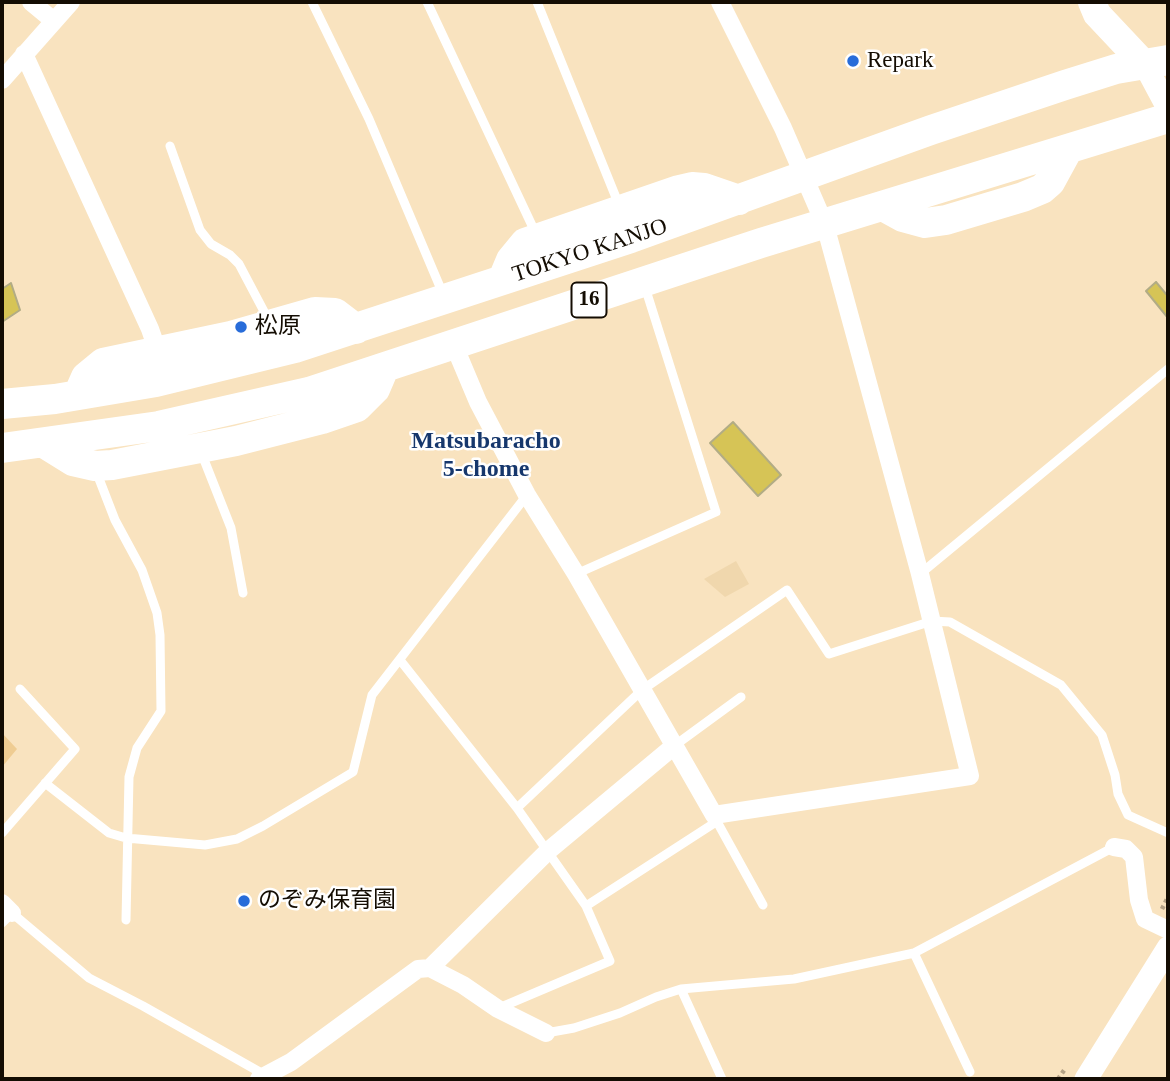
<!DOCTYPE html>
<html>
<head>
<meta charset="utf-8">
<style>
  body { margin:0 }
  #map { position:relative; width:1170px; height:1081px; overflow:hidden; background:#f9e3bf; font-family:"Times New Roman",serif }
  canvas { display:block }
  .frame { position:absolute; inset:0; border:4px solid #140d03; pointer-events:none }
</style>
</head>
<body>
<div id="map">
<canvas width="1170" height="1081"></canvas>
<div class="frame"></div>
</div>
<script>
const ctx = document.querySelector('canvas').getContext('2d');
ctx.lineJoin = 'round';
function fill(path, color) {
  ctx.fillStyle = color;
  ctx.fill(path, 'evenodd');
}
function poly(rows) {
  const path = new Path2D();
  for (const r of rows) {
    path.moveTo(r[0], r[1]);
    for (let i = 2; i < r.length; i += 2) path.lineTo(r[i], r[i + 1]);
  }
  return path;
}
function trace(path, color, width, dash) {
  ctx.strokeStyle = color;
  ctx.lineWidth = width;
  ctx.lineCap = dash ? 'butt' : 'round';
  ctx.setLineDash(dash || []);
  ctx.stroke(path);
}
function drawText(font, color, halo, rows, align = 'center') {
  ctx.font = font + ' "Times New Roman","Noto Sans JP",serif';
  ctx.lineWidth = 5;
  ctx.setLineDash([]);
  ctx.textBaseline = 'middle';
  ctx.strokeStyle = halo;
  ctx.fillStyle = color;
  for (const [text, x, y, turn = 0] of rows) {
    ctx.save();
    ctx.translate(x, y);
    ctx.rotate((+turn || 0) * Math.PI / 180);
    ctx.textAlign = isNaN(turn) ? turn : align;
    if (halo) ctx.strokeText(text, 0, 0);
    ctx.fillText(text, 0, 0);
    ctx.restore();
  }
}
const built = poly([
  [736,561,749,584,725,597,704,579]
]);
const green = poly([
  [2,733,17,749,2,767]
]);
const building = poly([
  [1156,282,1166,294,1168,293,1168,318,1146,291,1156,282],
  [11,283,20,310,2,322,2,289,11,283],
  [733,422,781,475,758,496,710,443,733,422]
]);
const path = poly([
  [1162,909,1168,897],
  [1058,1079,1065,1069]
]);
const service = poly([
  [312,2,369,119,443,294],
  [427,2,536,234],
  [537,2,619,205],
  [170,146,200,230,211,244,230,255,239,264,268,319],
  [201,452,231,528,243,593],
  [96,471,115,520,142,570,157,613,160,635,161,711,137,748,129,777,126,920],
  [576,574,716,512,645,287],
  [920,574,1168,369],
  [400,660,517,808,586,906],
  [674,746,741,697],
  [45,783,109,833,126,838,205,845,237,839,263,826,353,772,372,695,527,495],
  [517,808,642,690,787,590,829,654,932,621,950,622,1061,685,1102,735,1115,775,1118,794,1128,815,1168,833],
  [715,818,763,905],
  [2,833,75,749,20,689],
  [2,923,12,913,89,978,143,1006,265,1075],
  [914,953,970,1072],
  [681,989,722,1079],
  [499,1008,610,961,586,906,716,822],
  [546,1033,574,1028,620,1013,656,997,681,989,794,979,914,953,1114,847]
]);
const minor = poly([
  [31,2,54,21],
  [24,54,150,329,158,352],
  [2,80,71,2],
  [454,345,478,402,527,495,576,574,714,815,970,776,920,574,825,225,783,128,720,2],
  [1114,847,1126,849,1134,857,1139,900,1145,919,1168,930],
  [2,903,12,913],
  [430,968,548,851,674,746],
  [259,1079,291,1062,418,969,430,968,463,985,498,1009,546,1033]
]);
const tertiary = poly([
  [1145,65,1168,108],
  [1086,1079,1168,948]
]);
const primary = poly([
  [1092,2,1097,14,1145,65]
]);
const trunk = poly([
  [883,206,903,217,925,223,946,220,1023,197,1042,189,1050,182,1068,149],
  [503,279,511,260,525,243,679,190,692,187,704,188,739,200],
  [78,395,86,377,103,363,231,336,315,312,335,313,356,329],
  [2,404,55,399,156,382,295,348,631,238,931,130,1065,85,1116,69,1168,60],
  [44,443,73,461,95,466,112,465,236,441,322,419,357,407,375,389,384,368],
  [2,448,159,426,309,392,761,243,1168,118]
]);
const markers = [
  [853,61,7,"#286cd9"],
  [241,327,7,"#286cd9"],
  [244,901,7,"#286cd9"]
];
const shields = [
  [589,300,35]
];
const shieldNames = [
  ["16",589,300]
];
const poiNames = [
  ["Repark",867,61],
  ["松原",255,327],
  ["のぞみ保育園",258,901]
];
const streetNames = [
  ["TOKYO KANJO",590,251,-18]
];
const neighbourhoodNames = [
  ["Matsubaracho",486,442],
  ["5-chome",486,470]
];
fill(built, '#f0d7ad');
fill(green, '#efcc92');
fill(building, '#d6c456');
trace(building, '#b2ac85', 2);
trace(path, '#b4a286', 4.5, [3.5, 3.5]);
trace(service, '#fff', 9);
trace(minor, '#fff', 18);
trace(tertiary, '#fff', 23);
trace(primary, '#fff', 28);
trace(trunk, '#fff', 30);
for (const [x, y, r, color] of markers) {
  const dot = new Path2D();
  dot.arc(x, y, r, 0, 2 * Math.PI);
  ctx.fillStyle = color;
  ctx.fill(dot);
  trace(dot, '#fff', 2.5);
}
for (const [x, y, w] of shields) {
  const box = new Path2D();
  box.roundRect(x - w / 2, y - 17.5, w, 35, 5);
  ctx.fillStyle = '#fff';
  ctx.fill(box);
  trace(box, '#140d03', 2);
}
drawText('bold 21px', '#140d03', null, shieldNames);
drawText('23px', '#140d03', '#fff', poiNames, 'left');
drawText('23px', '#140d03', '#fff', streetNames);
drawText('bold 24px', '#16376c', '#fff', neighbourhoodNames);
</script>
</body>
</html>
